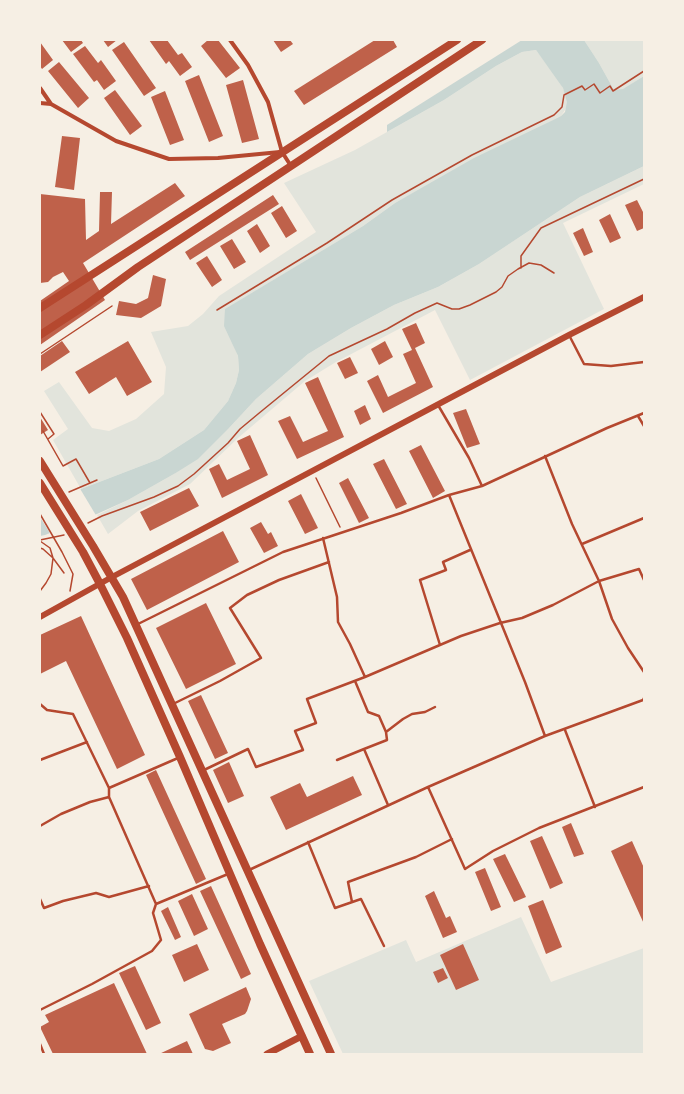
<!DOCTYPE html>
<html>
<head>
<meta charset="utf-8">
<style>
  body { margin:0 }
  #map { position:relative; width:684px; height:1094px; overflow:hidden; background:#f6efe4; font-family:"Sofia Sans Condensed",sans-serif }
  canvas { display:block }
  .frame { position:absolute; inset:0; border:41px solid #f6efe4; pointer-events:none }
</style>
</head>
<body>
<div id="map">
<canvas width="684" height="1094"></canvas>
<div class="frame"></div>
</div>
<script>
const ctx = document.querySelector('canvas').getContext('2d');
ctx.lineJoin = 'round';
function fill(path, color) {
  ctx.fillStyle = color;
  ctx.fill(path, 'evenodd');
}
function poly(rows) {
  const path = new Path2D();
  for (const r of rows) {
    path.moveTo(r[0], r[1]);
    for (let i = 2; i < r.length; i += 2) path.lineTo(r[i], r[i + 1]);
  }
  return path;
}
function trace(path, color, width, dash) {
  ctx.strokeStyle = color;
  ctx.lineWidth = width;
  ctx.lineCap = dash ? 'butt' : 'round';
  ctx.setLineDash(dash || []);
  ctx.stroke(path);
}
const green = poly([
  [584,40,644,40,644,76,623,90,614,90,599,63],
  [536,50,560,81,567,98,567,107,561,116,395,203,363,226,226,309,234,346,238,356,239,370,236,383,228,401,204,430,159,459,81,489,53,440,68,429,44,391,59,382,92,428,109,431,136,419,164,394,166,367,151,332,188,326,203,314,219,296,316,232,284,183,355,150,387,132,444,100,496,66,522,52],
  [644,166,644,184,563,223,604,309,470,380,435,310,336,362,305,381,238,438,190,484,138,511,108,534,97,515,128,500,174,474,230,427,256,399,308,354,351,328,394,305,438,287,479,264,580,197],
  [521,917,551,982,644,948,644,1054,343,1054,309,981,406,940,416,962]
]);
const water = poly([
  [522,40,584,40,599,63,614,90,623,89,644,76,644,166,580,197,479,264,438,287,394,305,351,328,308,354,256,399,230,427,198,459,174,474,128,500,97,514,45,535,40,536,40,507,81,489,159,459,204,430,228,401,236,383,239,370,238,356,224,326,225,309,363,226,395,203,474,158,549,122,561,116,565,112,567,102,563,88,536,50,522,52,496,66,444,100,387,132,387,125]
]);
const pier = poly([
  [79,487,97,517,51,535,40,517,40,505]
]);
const building = poly([
  [62,40,81,40,83,43,71,52],
  [103,40,117,40,108,47],
  [149,40,167,40,178,55,182,53,192,67,180,76,169,61,166,64],
  [208,40,218,40,240,68,226,78,201,46],
  [273,40,290,40,293,44,281,52],
  [375,40,393,40,397,47,304,105,294,91],
  [40,42,53,60,42,69,40,66],
  [124,42,156,88,144,96,112,50],
  [85,46,98,63,101,60,116,81,104,90,97,80,94,82,73,54],
  [59,62,89,98,78,108,48,71],
  [199,75,223,136,209,142,185,81],
  [243,80,259,139,242,143,226,85],
  [115,90,142,126,130,135,104,98],
  [165,91,184,140,170,145,151,97],
  [62,136,80,138,74,190,55,187],
  [175,183,185,196,83,263,105,300,40,345,40,301,69,281,63,272,53,277,48,282,40,283,40,194,85,199,86,240,99,231,100,192,112,192,111,224],
  [273,195,279,204,190,260,185,252],
  [637,200,644,214,644,228,637,231,625,205],
  [282,206,297,231,286,238,271,213],
  [610,214,621,238,610,243,599,220],
  [257,224,270,246,260,253,247,231],
  [583,228,593,252,584,256,573,233],
  [232,239,246,262,234,269,220,246],
  [207,256,222,280,212,287,196,263],
  [153,275,166,279,161,306,141,318,116,315,119,301,136,304,148,298],
  [416,323,425,343,415,348,433,387,383,413,367,381,378,375,388,397,416,383,403,354,412,350,402,329],
  [62,341,70,352,40,372,40,356],
  [128,341,152,382,127,396,116,377,89,394,75,372],
  [385,341,393,357,379,365,371,349],
  [350,357,358,373,345,379,337,363],
  [318,377,344,437,297,459,278,421,290,416,303,442,328,431,305,383],
  [365,405,371,419,360,425,354,411],
  [466,409,480,444,467,448,453,413],
  [40,417,48,430,40,435],
  [250,435,268,475,222,498,209,469,219,464,227,480,250,469,237,441],
  [421,445,445,491,433,498,409,451],
  [384,459,407,504,396,509,373,464],
  [348,478,369,518,359,523,339,483],
  [189,488,199,506,150,531,140,512],
  [301,494,318,528,305,534,288,501],
  [261,522,268,534,271,532,278,546,264,553,250,528],
  [223,531,239,562,147,610,131,579],
  [206,603,236,664,186,689,156,628],
  [81,616,145,755,117,769,66,661,40,674,40,635],
  [201,695,228,753,215,759,188,701],
  [229,762,244,796,228,803,213,770],
  [156,770,206,879,196,884,146,775],
  [353,776,362,795,286,830,270,797,300,783,307,797],
  [571,823,584,854,574,857,562,827],
  [542,836,563,883,550,889,530,841],
  [632,841,644,868,644,924,611,851],
  [505,854,526,897,514,902,493,859],
  [485,868,501,907,491,911,475,872],
  [211,886,251,974,241,979,200,891],
  [434,891,446,918,450,916,457,932,443,938,425,896],
  [192,894,208,929,194,936,178,901],
  [543,900,562,947,546,954,528,906],
  [168,907,181,937,175,940,161,911],
  [197,944,209,970,184,982,172,955],
  [463,944,479,980,456,990,440,955],
  [135,966,161,1023,146,1030,119,973],
  [443,968,448,978,438,983,433,972],
  [114,983,147,1054,53,1054,40,1027,49,1022,45,1015],
  [246,987,251,999,247,1011,245,1014,222,1024,231,1043,213,1051,205,1049,189,1014],
  [187,1041,193,1054,159,1054]
]);
const path = poly([
  [521,268,521,256,541,228,644,179],
  [217,310,327,243,392,200,472,155,554,115,562,107,564,95,582,86,585,90,594,84,600,93,610,86,613,91,644,71],
  [40,354,112,306],
  [40,412,54,434,48,439],
  [43,431,63,466,76,459,90,483],
  [316,478,340,527],
  [69,492,97,480],
  [40,514,62,552,73,574,70,591],
  [88,523,102,516,154,497,178,486,194,474,228,443,240,429,258,414,329,356,387,329,415,313,437,303,452,309,459,309,470,305,496,292,502,287,508,276,518,269,529,263,541,265,554,273],
  [40,540,64,535],
  [40,541,50,548,53,558,51,574,46,583,40,591],
  [40,548,43,549,53,558,64,573]
]);
const service = poly([
  [569,335,584,364,611,366,644,362],
  [438,405,469,458,482,486],
  [638,416,644,426],
  [545,456,572,524,599,581,612,619,628,648,644,672],
  [449,495,525,682,545,736],
  [323,538,337,597,338,622,350,644,365,677],
  [582,544,644,518],
  [138,624,283,552,401,513,449,495,482,486,607,428,644,413],
  [440,645,420,580,446,570,443,562,470,550],
  [355,681,368,712,379,716,386,732,387,740,364,749],
  [40,704,47,710,73,714,109,788,109,797,156,904],
  [173,704,220,681,261,658,230,608,247,595,279,580,329,562],
  [565,730,595,807],
  [386,732,403,719,412,714,425,712,435,707],
  [40,760,87,742],
  [337,760,364,749,388,805],
  [204,770,248,749,256,767,303,750,295,731,316,723,307,699,365,677,461,636,500,623,522,618,553,605,599,581,639,569,644,580],
  [428,787,465,869,493,851,539,828,644,787],
  [109,788,178,758],
  [40,826,61,814,90,802,109,797],
  [308,842,335,908,361,899,384,946],
  [249,870,428,787,545,736,643,700,644,698],
  [40,899,44,908,63,901,96,893,109,897,149,886],
  [352,902,348,882,416,857,452,839],
  [156,904,228,874],
  [40,1010,92,984,152,951,161,940,153,913,156,904],
  [40,1044,44,1054]
]);
const minor = poly([
  [230,40,248,65,268,102,282,152,291,166],
  [40,88,51,104],
  [40,103,51,104,116,141,169,159,218,158,280,152]
]);
const tertiary = poly([
  [40,617,112,577,569,335,644,297]
]);
const secondary = poly([
  [267,1054,302,1036]
]);
const primary = poly([
  [40,308,457,40],
  [40,335,86,305,138,267,482,40],
  [40,461,93,546,123,597,331,1054],
  [40,483,83,552,100,584,127,638,180,757,260,944,310,1054]
]);
fill(green, '#e2e4dc');
fill(water, '#c9d6d2');
fill(pier, '#f6efe4');
fill(building, '#bf614a');
trace(path, '#b5482f', 1.5);
trace(service, '#b5482f', 2.5);
trace(minor, '#b5482f', 4);
trace(tertiary, '#b5482f', 6);
trace(secondary, '#b5482f', 7);
trace(primary, '#b5482f', 8);
</script>
</body>
</html>
